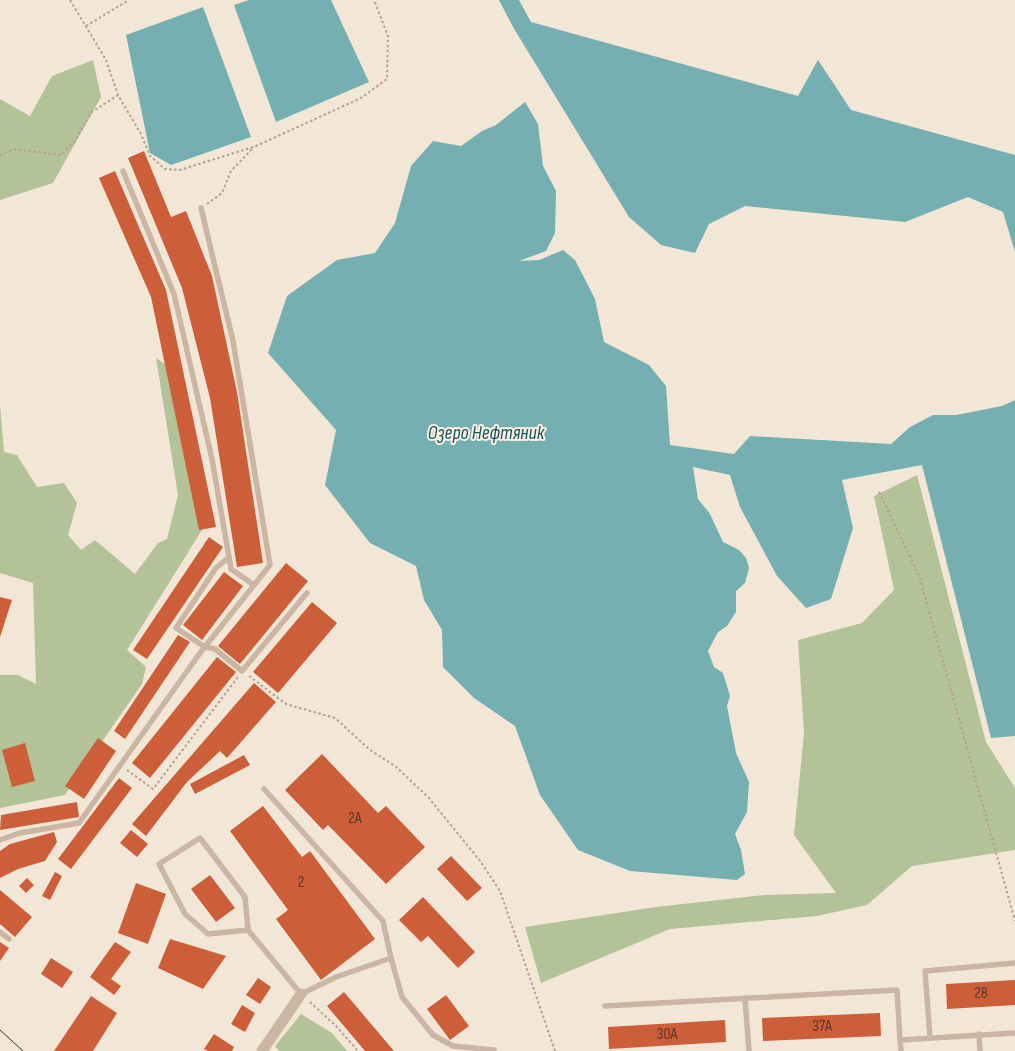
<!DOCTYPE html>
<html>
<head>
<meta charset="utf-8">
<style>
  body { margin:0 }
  canvas { display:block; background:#f2e6d7 }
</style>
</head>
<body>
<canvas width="1015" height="1051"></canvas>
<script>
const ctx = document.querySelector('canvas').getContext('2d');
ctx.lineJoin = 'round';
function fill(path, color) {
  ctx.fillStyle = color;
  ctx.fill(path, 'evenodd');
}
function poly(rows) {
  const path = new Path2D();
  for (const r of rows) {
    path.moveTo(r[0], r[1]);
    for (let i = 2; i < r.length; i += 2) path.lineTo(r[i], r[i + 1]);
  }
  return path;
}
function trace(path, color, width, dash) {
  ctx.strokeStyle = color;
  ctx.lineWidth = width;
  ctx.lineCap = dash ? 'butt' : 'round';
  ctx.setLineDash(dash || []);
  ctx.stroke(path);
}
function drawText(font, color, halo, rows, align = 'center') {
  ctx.font = font + ' "Sofia Sans Condensed",sans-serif';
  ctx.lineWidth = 4;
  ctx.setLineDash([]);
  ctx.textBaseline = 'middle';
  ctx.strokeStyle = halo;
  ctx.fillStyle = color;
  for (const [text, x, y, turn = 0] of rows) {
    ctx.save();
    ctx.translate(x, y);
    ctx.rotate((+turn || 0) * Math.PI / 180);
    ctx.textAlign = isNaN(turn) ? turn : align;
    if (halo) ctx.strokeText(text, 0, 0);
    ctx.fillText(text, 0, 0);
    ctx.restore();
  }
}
const green = poly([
  [93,60,101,97,53,183,0,200,0,99,30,116,52,76],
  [156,358,176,372,207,522,127,650,146,667,142,684,65,795,0,808,0,675,18,675,36,684,33,583,0,573,0,404,4,452,17,455,37,487,64,483,77,503,68,535,81,550,95,540,135,574,158,543,167,539,178,495],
  [917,475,986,742,1015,788,1015,850,912,866,867,905,817,916,670,929,541,983,525,927,656,907,764,895,836,893,794,835,804,733,798,640,862,623,894,590,874,496],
  [301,1014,332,1033,347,1051,279,1051,275,1046]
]);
const water = poly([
  [249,0,331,0,369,82,276,122,234,5],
  [499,0,519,0,531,22,798,96,818,60,851,110,1015,155,1015,252,1003,212,968,197,905,222,745,206,709,224,695,253,661,245,629,217,513,27],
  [203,7,251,137,171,165,150,153,126,35],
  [525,102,538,124,543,166,556,191,555,233,546,251,519,261,539,260,563,250,575,260,595,299,604,342,649,365,666,386,670,445,734,454,750,436,891,444,910,427,933,415,956,415,1002,406,1015,400,1015,736,991,738,922,465,842,480,853,528,831,599,806,608,777,576,740,507,730,475,693,467,698,499,710,514,723,542,739,550,746,558,749,568,745,583,736,591,736,612,727,626,718,632,708,651,714,667,723,673,730,696,727,706,736,753,749,782,747,812,735,834,741,850,745,874,737,880,630,871,578,850,540,795,515,726,474,698,443,667,442,630,424,600,416,566,370,543,325,485,336,430,268,353,287,296,337,260,375,253,395,223,411,166,433,141,461,146,482,131,496,125]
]);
const building = poly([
  [144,151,171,217,186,211,212,276,237,392,263,563,237,567,210,398,182,288,128,158],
  [115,171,166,290,216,527,199,530,151,297,99,178],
  [209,537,223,547,147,659,133,650],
  [286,563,308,581,240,664,218,646],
  [224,572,243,586,202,640,183,625],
  [0,597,12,600,0,637],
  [312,602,337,623,278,693,253,672],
  [178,635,190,642,125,739,114,731],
  [217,657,236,672,150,778,132,763],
  [254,683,276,702,227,758,220,751,187,782,146,836,132,824],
  [98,738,116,751,84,799,65,786],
  [25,743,35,781,12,787,2,750],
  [322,754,378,813,386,806,425,847,386,884,328,825,323,830,285,790],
  [244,755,250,765,195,794,190,784],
  [119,778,132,788,71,869,58,859],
  [77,802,79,817,0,830,1,815],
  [263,806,302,857,310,851,375,939,321,980,276,919,288,910,230,831],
  [131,830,148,844,137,857,120,843],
  [54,832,57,842,45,861,18,869,0,878,0,851,10,844],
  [451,856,482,888,467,901,437,869],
  [55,872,62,876,50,900,42,896],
  [210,875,235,908,216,922,191,889],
  [27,878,34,885,26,893,19,886],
  [136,883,166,894,148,944,118,933],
  [0,890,32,917,15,937,0,924],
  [423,897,475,952,458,968,428,936,421,942,399,920],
  [170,939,226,956,203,989,158,968],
  [0,942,9,948,0,961],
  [115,942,131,952,111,979,121,986,114,995,90,977],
  [51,958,73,972,62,988,41,974],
  [258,978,271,987,260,1004,246,995],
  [1015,980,1015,1005,947,1009,946,984],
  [344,992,394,1051,365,1051,327,1006],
  [446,995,469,1026,450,1040,427,1009],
  [91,996,117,1013,93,1051,54,1051],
  [242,1005,255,1013,245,1032,231,1024],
  [880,1013,881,1036,763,1041,762,1018],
  [725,1020,726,1042,609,1049,608,1027],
  [214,1034,234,1047,232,1051,208,1051,204,1049]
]);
const path = poly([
  [70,0,106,60,118,95,141,134,150,156,165,169,180,170,256,146,361,98,387,79,388,36,374,0],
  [86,26,129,0],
  [0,155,13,149,61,155,75,141,92,112,118,95],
  [207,204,222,193,231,171,254,147],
  [879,492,919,575,1015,921],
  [249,676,286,704,335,718,370,750,395,766,428,797,481,862,500,891,555,1051],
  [127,770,153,789,238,677],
  [310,1002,336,1026,358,1051]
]);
const lane = poly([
  [123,171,174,294,212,459,231,569,254,585],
  [229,557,216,568,176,628,205,647,215,649,242,671,307,593],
  [264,789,383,921,391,958],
  [0,840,20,833,79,823,200,653,270,565,233,341,201,208],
  [248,930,208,934,185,914,159,864,200,838,245,897,248,930,301,994,336,977,391,958,402,997,433,1035,453,1046,494,1050],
  [0,932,9,939],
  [745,998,749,1051],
  [605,1006,897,990,900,1040],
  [979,1034,980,1051],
  [930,1037,925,971,1015,963],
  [901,1051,900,1040,1015,1033]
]);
const street = poly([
  [262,1051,301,994]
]);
const tram = poly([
  [0,1030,23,1051]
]);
const numberNames = [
  ["2А",355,819],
  ["2",301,883],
  ["28",981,994],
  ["37А",822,1027],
  ["30А",667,1035]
];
const waterNames = [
  ["Озеро Нефтяник",486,434]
];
fill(green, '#b4c297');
fill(water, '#75afb1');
fill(building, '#cd5e3a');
trace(path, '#b79f8d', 2, [2.5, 2.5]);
trace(lane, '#cbb5a3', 5.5);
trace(street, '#cbb5a3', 11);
trace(tram, '#352a25', 1);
drawText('16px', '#5b372a', null, numberNames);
drawText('italic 20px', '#195559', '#faf0e4', waterNames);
</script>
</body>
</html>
